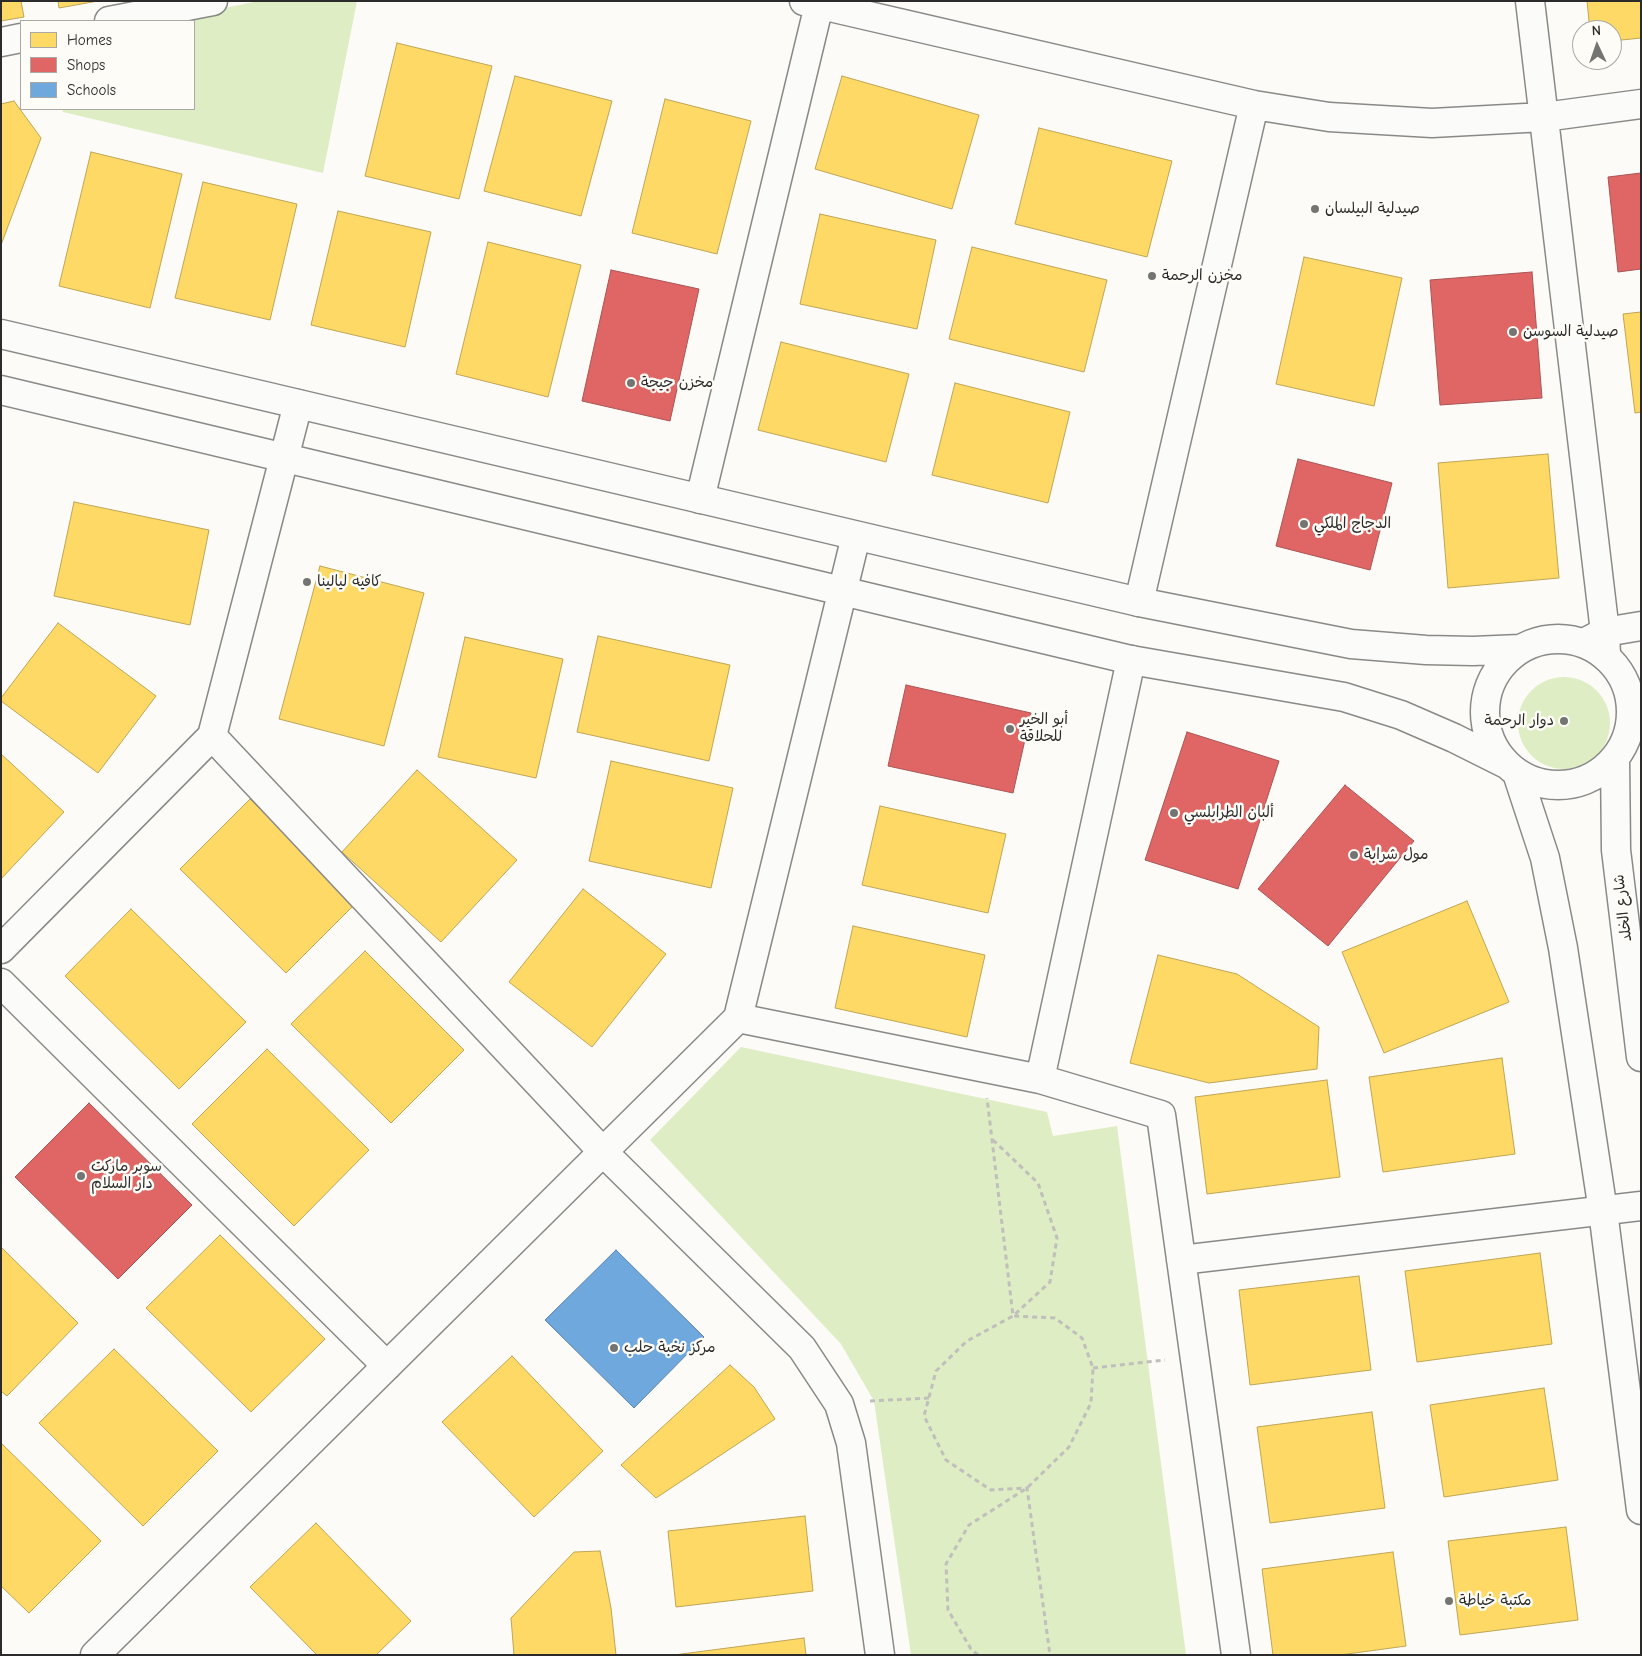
<!DOCTYPE html>
<html>
<head>
<meta charset="utf-8">
<style>
  body { margin:0 }
  #map { position:relative; width:1642px; height:1656px; overflow:hidden; background:#fcfbf8; font-family:"Comic Neue",sans-serif }
  canvas { display:block }
  .frame { position:absolute; inset:0; border:2px solid #2b2b2b; pointer-events:none }
  .legend { position:absolute; left:20px; top:20px; width:175px; height:90px; box-sizing:border-box; background:#fdfcf7; border:1px solid #a9a8a5; margin:0; padding:6px 9px; list-style:none; font-size:15px; color:#2b2b2b }
  .legend li { display:flex; align-items:center; gap:10px; height:25px }
  .legend b { width:25px; border:1px solid #a9a8a5 }
  .north { position:absolute; left:1572px; top:20px; width:50px; height:50px; box-sizing:border-box; background:#fdfcf7; border:1px solid #a9a8a5; border-radius:50%; rotate:357deg; font-size:14px; font-weight:700; line-height:20px; text-align:center; color:#2b2b2b }
  .north::after { content:''; display:block; margin:auto; width:18px; height:22px; background:#747473; clip-path:polygon(50% 0,100% 100%,50% 72%,0 100%) }
</style>
</head>
<body>
<div id="map">
<canvas width="1642" height="1656"></canvas>
<div class="frame"></div>
<ul class="legend">
<li><b style="height:14px;background:#ffd966"></b>Homes</li>
<li><b style="height:14px;background:#e06666"></b>Shops</li>
<li><b style="height:14px;background:#6fa8dc"></b>Schools</li>
</ul>
<div class="north">N</div>
</div>
<script>
const ctx = document.querySelector('canvas').getContext('2d');
ctx.lineJoin = 'round';
function fill(path, color) {
  ctx.fillStyle = color;
  ctx.fill(path, 'evenodd');
}
function poly(rows) {
  const path = new Path2D();
  for (const r of rows) {
    if (r.length === 3) {
      path.moveTo(r[0] + r[2], r[1]);
      path.arc(r[0], r[1], r[2], 0, 2 * Math.PI);
      continue;
    }
    path.moveTo(r[0], r[1]);
    for (let i = 2; i < r.length; i += 2) path.lineTo(r[i], r[i + 1]);
  }
  return path;
}
function trace(path, color, width, dash) {
  ctx.strokeStyle = color;
  ctx.lineWidth = width;
  ctx.lineCap = dash ? 'butt' : 'round';
  ctx.setLineDash(dash || []);
  ctx.stroke(path);
}
function drawText(font, color, halo, rows, align = 'center') {
  ctx.font = font + ' "Comic Neue","Playpen Sans Arabic",sans-serif';
  ctx.lineWidth = 5;
  ctx.setLineDash([]);
  ctx.textBaseline = 'middle';
  ctx.strokeStyle = halo;
  ctx.fillStyle = color;
  for (const [text, x, y, turn = 0] of rows) {
    ctx.save();
    ctx.translate(x, y);
    ctx.rotate((+turn || 0) * Math.PI / 180);
    ctx.textAlign = isNaN(turn) ? turn : align;
    if (halo) ctx.strokeText(text, 0, 0);
    ctx.fillText(text, 0, 0);
    ctx.restore();
  }
}
const green = poly([
  [259,1,357,1,323,173,63,112,62,109,194,109,194,21,160,21],
  [1564,723,46],
  [741,1047,1047,1112,1053,1136,1117,1126,1186,1655,911,1655,874,1401,841,1344,650,1140]
]);
const homes = poly([
  [1,1,21,1,24,17,1,21,1,1],
  [58,1,98,1,59,8,58,1],
  [1587,1,1641,1,1641,38,1612,41,1612,30,1590,30,1587,1],
  [397,43,492,66,459,199,365,176,397,43],
  [515,76,612,101,581,216,484,191,515,76],
  [842,76,979,115,952,209,815,169,842,76],
  [665,99,751,121,717,254,632,233,665,99],
  [14,101,41,138,1,245,1,104,14,101],
  [1039,128,1172,161,1147,257,1015,224,1039,128],
  [91,152,182,174,150,308,59,286,91,152],
  [203,182,297,204,270,320,175,298,203,182],
  [338,211,431,232,405,347,311,325,338,211],
  [820,214,936,240,917,329,800,304,820,214],
  [488,242,581,265,548,397,456,374,488,242],
  [972,247,1107,280,1084,372,949,339,972,247],
  [1304,257,1402,278,1374,406,1276,384,1304,257],
  [1641,312,1641,412,1635,413,1623,314,1641,312],
  [781,342,909,374,886,462,758,430,781,342],
  [955,383,1070,412,1048,503,932,475,955,383],
  [1548,454,1559,578,1448,588,1438,463,1548,454],
  [74,502,209,530,190,625,54,596,74,502],
  [320,566,424,593,384,746,279,719,320,566],
  [58,623,156,696,98,773,1,701,1,698,58,623],
  [598,636,730,665,709,761,577,732,598,636],
  [465,637,563,659,536,778,438,757,465,637],
  [1,754,64,812,1,879,1,754],
  [611,761,733,788,711,888,589,861,611,761],
  [417,770,517,860,441,942,342,852,417,770],
  [250,799,355,904,286,973,180,869,250,799],
  [880,806,1006,834,988,913,862,885,880,806],
  [583,889,666,954,592,1047,509,982,583,889],
  [1467,901,1509,1002,1384,1053,1342,952,1467,901],
  [131,909,246,1022,179,1089,65,976,131,909],
  [853,926,985,955,967,1037,835,1008,853,926],
  [365,951,464,1050,391,1123,291,1024,365,951],
  [1158,955,1237,974,1319,1027,1317,1069,1209,1083,1130,1063,1158,955],
  [267,1049,369,1150,294,1226,192,1124,267,1049],
  [1502,1058,1515,1154,1383,1172,1369,1077,1502,1058],
  [1327,1080,1340,1177,1207,1194,1195,1097,1327,1080],
  [220,1235,325,1339,251,1412,146,1308,220,1235],
  [1,1247,78,1323,7,1396,1,1391,1,1247],
  [1540,1253,1552,1344,1417,1362,1405,1271,1540,1253],
  [1359,1276,1371,1370,1250,1385,1239,1290,1359,1276],
  [114,1349,218,1451,143,1526,39,1423,114,1349],
  [512,1356,603,1451,534,1517,442,1422,512,1356],
  [730,1365,754,1387,775,1419,656,1498,621,1465,730,1365],
  [1544,1388,1558,1480,1444,1497,1430,1405,1544,1388],
  [1372,1412,1385,1508,1270,1523,1257,1427,1372,1412],
  [1,1443,101,1541,29,1613,1,1586,1,1443],
  [805,1516,813,1591,676,1607,668,1531,805,1516],
  [316,1523,411,1621,376,1655,317,1655,250,1587,316,1523],
  [1566,1527,1578,1620,1460,1635,1448,1541,1566,1527],
  [600,1551,611,1608,616,1655,514,1655,511,1618,574,1552,600,1551],
  [1393,1552,1406,1646,1340,1655,1273,1655,1262,1569,1393,1552],
  [804,1638,806,1655,674,1655,804,1638]
]);
const shops = poly([
  [1641,173,1641,269,1618,272,1608,177,1641,173],
  [611,270,699,289,670,421,582,401,611,270],
  [1532,272,1542,398,1440,405,1430,280,1532,272],
  [1298,459,1392,483,1370,570,1276,546,1298,459],
  [906,685,1031,713,1013,793,888,766,906,685],
  [1187,732,1279,761,1238,889,1145,860,1187,732],
  [1345,785,1414,841,1328,946,1258,889,1345,785],
  [89,1103,192,1205,118,1279,15,1177,89,1103]
]);
const schools = poly([
  [616,1250,704,1337,634,1408,545,1320,616,1250]
]);
const path = poly([
  [993,1140,1038,1183,1057,1238,1050,1282,1013,1316,967,1341,936,1371,924,1416,946,1460,991,1490,1027,1488,1050,1655],
  [1093,1368,1165,1360],
  [870,1401,929,1398],
  [978,1655,971,1649,948,1610,946,1564,969,1525,1027,1488,1069,1447,1091,1403,1093,1368,1082,1338,1055,1318,1013,1316,987,1098]
]);
const minor = poly([
  [804,1,1254,105,1329,117,1432,123,1544,117,1641,104],
  [1530,1,1605,632,1606,655],
  [109,21,213,1],
  [1,42,21,38],
  [700,499,819,5],
  [1139,602,1254,105],
  [212,736,603,1152,802,1348,839,1404,851,1443,880,1655],
  [1,949,212,736,298,404],
  [1,983,387,1366],
  [738,1018,1040,1079,1161,1115,1236,1655],
  [1040,1079,1131,660],
  [1181,1260,1641,1206],
  [95,1655,738,1018,856,536]
]);
const tertiary = poly([
  [1,334,1139,602,1351,644,1426,650,1473,651,1520,649],
  [1,390,1131,660,1344,697,1401,715,1454,738,1506,764],
  [1558,712,73],
  [1584,643,1605,632,1641,626],
  [1615,758,1616,850,1641,1057],
  [1517,773,1545,858,1563,948,1603,1211,1641,1510]
]);
const markers = [
  [1315,209,5,"#747473"],
  [1152,276,5,"#747473"],
  [1513,332,5,"#747473"],
  [631,383,5,"#747473"],
  [1304,524,5,"#747473"],
  [307,582,5,"#747473"],
  [1564,721,5,"#747473"],
  [1010,729,5,"#747473"],
  [1174,813,5,"#747473"],
  [1354,855,5,"#747473"],
  [81,1176,5,"#747473"],
  [614,1348,5,"#747473"],
  [1449,1601,5,"#747473"]
];
const poiNames = [
  ["صيدلية البيلسان",1325,209],
  ["مخزن الرحمة",1162,276],
  ["صيدلية السوسن",1523,332],
  ["مخزن جيجة",641,383],
  ["الدجاج الملكي",1314,524],
  ["كافيه ليالينا",317,582],
  ["أبو الخير",1020,720],
  ["للحلاقة",1020,737],
  ["دوار الرحمة",1554,721,"right"],
  ["ألبان الطرابلسي",1184,813],
  ["مول شرابة",1364,855],
  ["سوبر ماركت",91,1167],
  ["دار السلام",91,1184],
  ["مركز نخبة حلب",624,1348],
  ["مكتبة خياطة",1459,1601]
];
const streetNames = [
  ["شارع الخلد",1623,908,-97]
];
fill(green, '#deedc3');
fill(homes, '#ffd966');
trace(homes, '#bfa554', 1);
fill(shops, '#e06666');
trace(shops, '#aa5454', 1);
fill(schools, '#6fa8dc');
trace(schools, '#5b82a7', 1);
trace(minor, '#898987', 31);
trace(tertiary, '#898987', 31);
trace(path, '#c0bfbc', 3, [5, 4]);
trace(minor, '#fbfbf9', 28);
trace(tertiary, '#fbfbf9', 28);
for (const [x, y, r, color] of markers) {
  const dot = new Path2D();
  dot.arc(x, y, r, 0, 2 * Math.PI);
  ctx.fillStyle = color;
  ctx.fill(dot);
  trace(dot, '#fdfcf7', 2);
}
drawText('15px', '#2b2b2b', '#fdfcf7', poiNames, 'left');
drawText('15px', '#2b2b2b', '#fdfcf7', streetNames);
</script>
</body>
</html>
